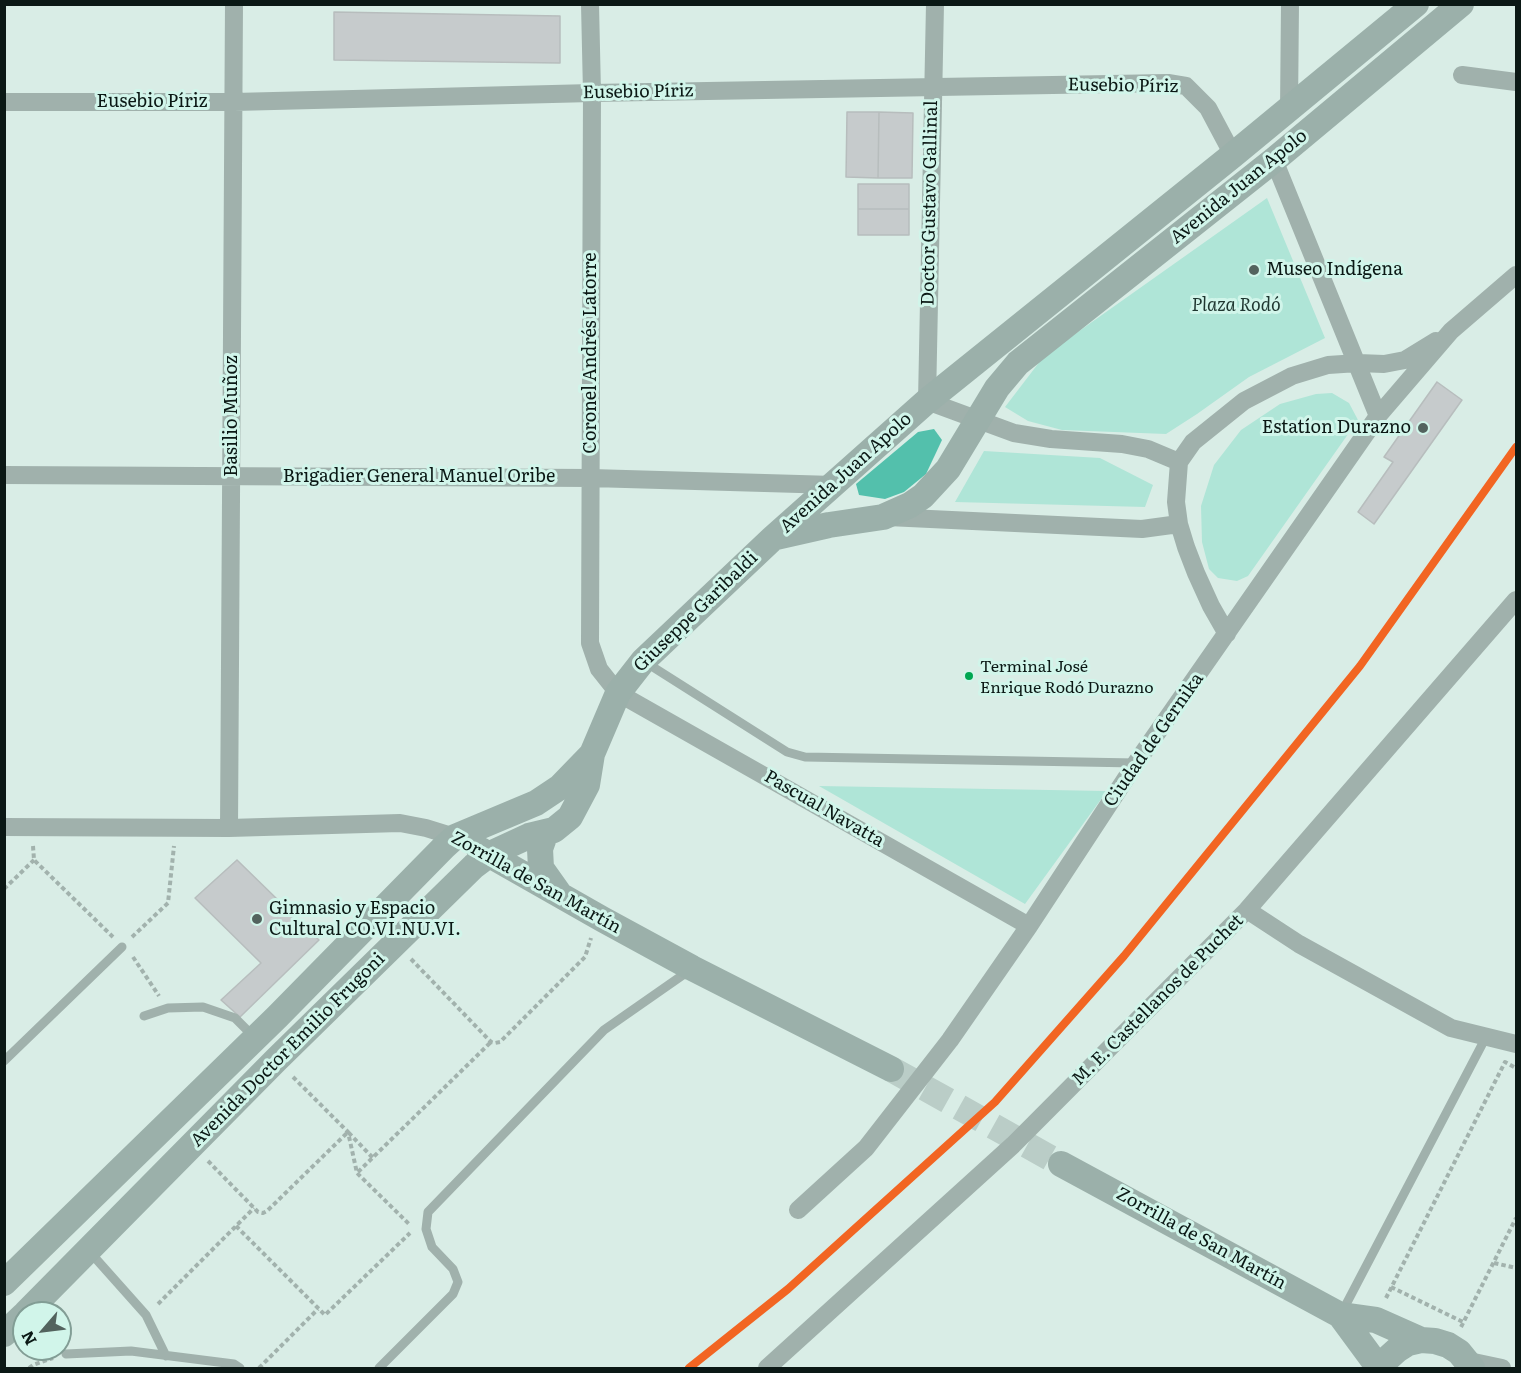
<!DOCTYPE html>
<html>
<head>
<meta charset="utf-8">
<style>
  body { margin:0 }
  #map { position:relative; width:1521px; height:1373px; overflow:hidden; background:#d9ede6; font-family:Literata,serif }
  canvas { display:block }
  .frame { position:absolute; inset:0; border:6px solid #0b1815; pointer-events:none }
  .north { position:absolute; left:12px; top:1301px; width:60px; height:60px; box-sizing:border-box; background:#d1f5ea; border:2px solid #829d95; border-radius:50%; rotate:242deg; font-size:16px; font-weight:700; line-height:24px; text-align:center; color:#0b1815 }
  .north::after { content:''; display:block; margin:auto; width:21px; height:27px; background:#53635e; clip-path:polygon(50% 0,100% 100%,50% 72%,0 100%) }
</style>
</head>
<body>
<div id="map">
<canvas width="1521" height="1373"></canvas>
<div class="frame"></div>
<div class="north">N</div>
</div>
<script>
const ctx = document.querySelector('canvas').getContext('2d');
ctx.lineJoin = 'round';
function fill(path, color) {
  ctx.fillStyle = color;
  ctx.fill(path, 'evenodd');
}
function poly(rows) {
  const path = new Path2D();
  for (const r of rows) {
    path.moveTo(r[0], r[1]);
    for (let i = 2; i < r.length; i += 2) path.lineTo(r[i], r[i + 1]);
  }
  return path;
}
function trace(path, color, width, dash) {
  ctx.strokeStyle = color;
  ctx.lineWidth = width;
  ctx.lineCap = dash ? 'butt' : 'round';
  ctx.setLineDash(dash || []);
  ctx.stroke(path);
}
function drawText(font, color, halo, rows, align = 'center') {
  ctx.font = font + ' Literata,serif';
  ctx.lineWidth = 6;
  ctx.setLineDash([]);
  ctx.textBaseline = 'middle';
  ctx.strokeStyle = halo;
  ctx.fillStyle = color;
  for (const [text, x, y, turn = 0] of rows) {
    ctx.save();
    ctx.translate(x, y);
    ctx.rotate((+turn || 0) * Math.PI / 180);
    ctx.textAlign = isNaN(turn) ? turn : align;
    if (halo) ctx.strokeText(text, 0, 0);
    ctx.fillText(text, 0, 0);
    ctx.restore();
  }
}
const green = poly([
  [1267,198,1325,338,1249,377,1197,414,1166,434,1062,430,1028,421,1005,407,1044,356],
  [1332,393,1349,403,1358,420,1248,576,1237,581,1218,578,1209,569,1202,542,1201,506,1214,465,1241,430,1280,404,1316,394],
  [984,451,1100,458,1153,485,1145,507,955,502],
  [819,786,1107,791,1025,904]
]);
const water = poly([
  [934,429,942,440,926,474,904,492,885,499,859,495,856,484,918,432]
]);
const building = poly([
  [334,12,560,16,560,63,334,60,334,12],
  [847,112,879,112,878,178,846,177,847,112],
  [879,112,913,113,912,178,878,178,879,112],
  [858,184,909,184,909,209,858,209,858,184],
  [858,209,909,209,909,235,858,235,858,209],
  [1437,382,1462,400,1374,524,1358,512,1393,462,1384,457,1437,382],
  [237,860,319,940,240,1017,221,1000,261,963,195,898,237,860]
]);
const secondaryTunnel = poly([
  [891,1069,1061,1164]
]);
const path = poly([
  [33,846,34,860,113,937],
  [4,889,34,860],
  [132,937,168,903,174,846],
  [133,957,159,996],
  [411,959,491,1042,495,1043,500,1042,585,957,591,938],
  [293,1077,348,1132,357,1173,410,1225],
  [208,1161,258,1212,263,1213,267,1211,348,1132,373,1158],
  [358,1172,491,1042],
  [236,1226,325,1315,410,1233],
  [1494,1263,1516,1268],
  [1391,1287,1465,1323],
  [1386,1298,1505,1062,1516,1068],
  [158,1304,254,1208],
  [1461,1327,1516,1218],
  [29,1368,33,1365,53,1358],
  [259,1368,318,1309]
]);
const lane = poly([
  [645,662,787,752,805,757,1136,763],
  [144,1016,168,1008,203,1007,235,1018,254,1037],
  [4,1061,122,947],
  [89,1251,146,1315,166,1356],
  [1341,1314,1486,1037],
  [66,1354,131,1351,234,1364,240,1368],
  [379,1368,453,1294,458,1282,453,1269,432,1247,426,1229,428,1212,604,1030,690,970]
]);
const street = poly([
  [590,4,592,93,590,643,599,669,618,693,1029,926],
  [935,4,927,401,1014,433,1051,439,1122,444,1148,449,1179,462],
  [1462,75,1516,82],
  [4,102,234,102,592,93,1168,83,1186,86,1208,108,1233,155],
  [1289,110,1290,4],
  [1274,160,1378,416],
  [4,475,591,478,834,485],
  [888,517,1142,529,1179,524],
  [1227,634,1211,606,1196,573,1186,547,1179,524,1176,502,1179,462,1193,442,1244,401,1292,376,1328,365,1358,363,1384,364,1405,360,1436,341],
  [4,827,229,828,400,823,426,828,455,837],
  [229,828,234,4],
  [1247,910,1299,944,1451,1028,1516,1044],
  [798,1210,866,1148,950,1040,1029,926,1136,763,1378,416,1451,331,1516,275],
  [1469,1361,1502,1368],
  [767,1368,1013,1145,1247,910,1516,600]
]);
const secondary = poly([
  [776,537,829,525,883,517,910,505,923,496,948,469,997,388,1018,363,1274,160,1461,4],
  [546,832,540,849,541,868,558,892],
  [479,849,602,919,692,968,891,1069],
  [1061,1164,1340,1315,1376,1320,1421,1340],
  [4,1283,277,1017,444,847,455,837,536,803,560,787,592,754],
  [26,1313,276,1060,474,866,490,854,529,836,554,830,570,817,587,785,592,754,618,693,643,661,773,538,927,401,1233,155,1416,4],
  [1340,1315,1379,1368],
  [4,1334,24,1315],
  [1381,1368,1387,1359,1397,1350,1408,1343,1421,1340,1435,1341,1448,1345,1459,1352,1472,1368]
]);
const rail1 = poly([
  [689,1368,788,1289,995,1102,1124,956,1360,666,1516,447]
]);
const markers = [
  [1254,270,6,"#53635e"],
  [1423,428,6,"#53635e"],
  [969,676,5,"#00a651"],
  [257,919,6,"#53635e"]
];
const busNames = [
  ["Terminal José",980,667],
  ["Enrique Rodó Durazno",980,688]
];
const streetNames = [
  ["Eusebio Píriz",1123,86,1],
  ["Eusebio Píriz",638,92,-1],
  ["Eusebio Píriz",152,102],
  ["Avenida Juan Apolo",1239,187,-39],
  ["Doctor Gustavo Gallinal",930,203,-89],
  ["Coronel Andrés Latorre",591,353,-90],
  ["Basilio Muñoz",232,416,-90],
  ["Avenida Juan Apolo",846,473,-42],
  ["Brigadier General Manuel Oribe",419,477],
  ["Giuseppe Garibaldi",696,612,-44],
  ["Ciudad de Gernika",1154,740,-55],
  ["Pascual Navatta",824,809,30],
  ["Zorrilla de San Martín",536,883,29],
  ["M. E. Castellanos de Puchet",1158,1000,-45],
  ["Avenida Doctor Emilio Frugoni",288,1050,-45],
  ["Zorrilla de San Martín",1201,1239,29]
];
const poiNames = [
  ["Museo Indígena",1266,270],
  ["Estatíon Durazno",1411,428,"right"],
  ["Gimnasio y Espacio",269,909],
  ["Cultural CO.VI.NU.VI.",269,930]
];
const parkNames = [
  ["Plaza Rodó",1236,306]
];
fill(green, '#afe5d7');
fill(water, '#53c0ac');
fill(building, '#c6cbcc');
trace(building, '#b7bdbd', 1.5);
trace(secondaryTunnel, '#bacdc7', 26, [26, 13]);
trace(path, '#a2b2ad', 4, [4.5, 3]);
trace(lane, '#a0b1ac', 9);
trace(street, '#a0b1ac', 18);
trace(secondary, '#9bb0aa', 26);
trace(rail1, '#f26522', 8);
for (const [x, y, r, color] of markers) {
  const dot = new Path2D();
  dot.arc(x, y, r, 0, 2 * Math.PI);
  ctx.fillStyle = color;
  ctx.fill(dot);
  trace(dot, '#d1f5ea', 2);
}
drawText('16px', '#0b1815', '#d1f5ea', busNames, 'left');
drawText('18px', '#0b1815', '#d1f5ea', streetNames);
drawText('18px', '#0b1815', '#d1f5ea', poiNames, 'left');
drawText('italic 18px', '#1f3630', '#d1f5ea', parkNames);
</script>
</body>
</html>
